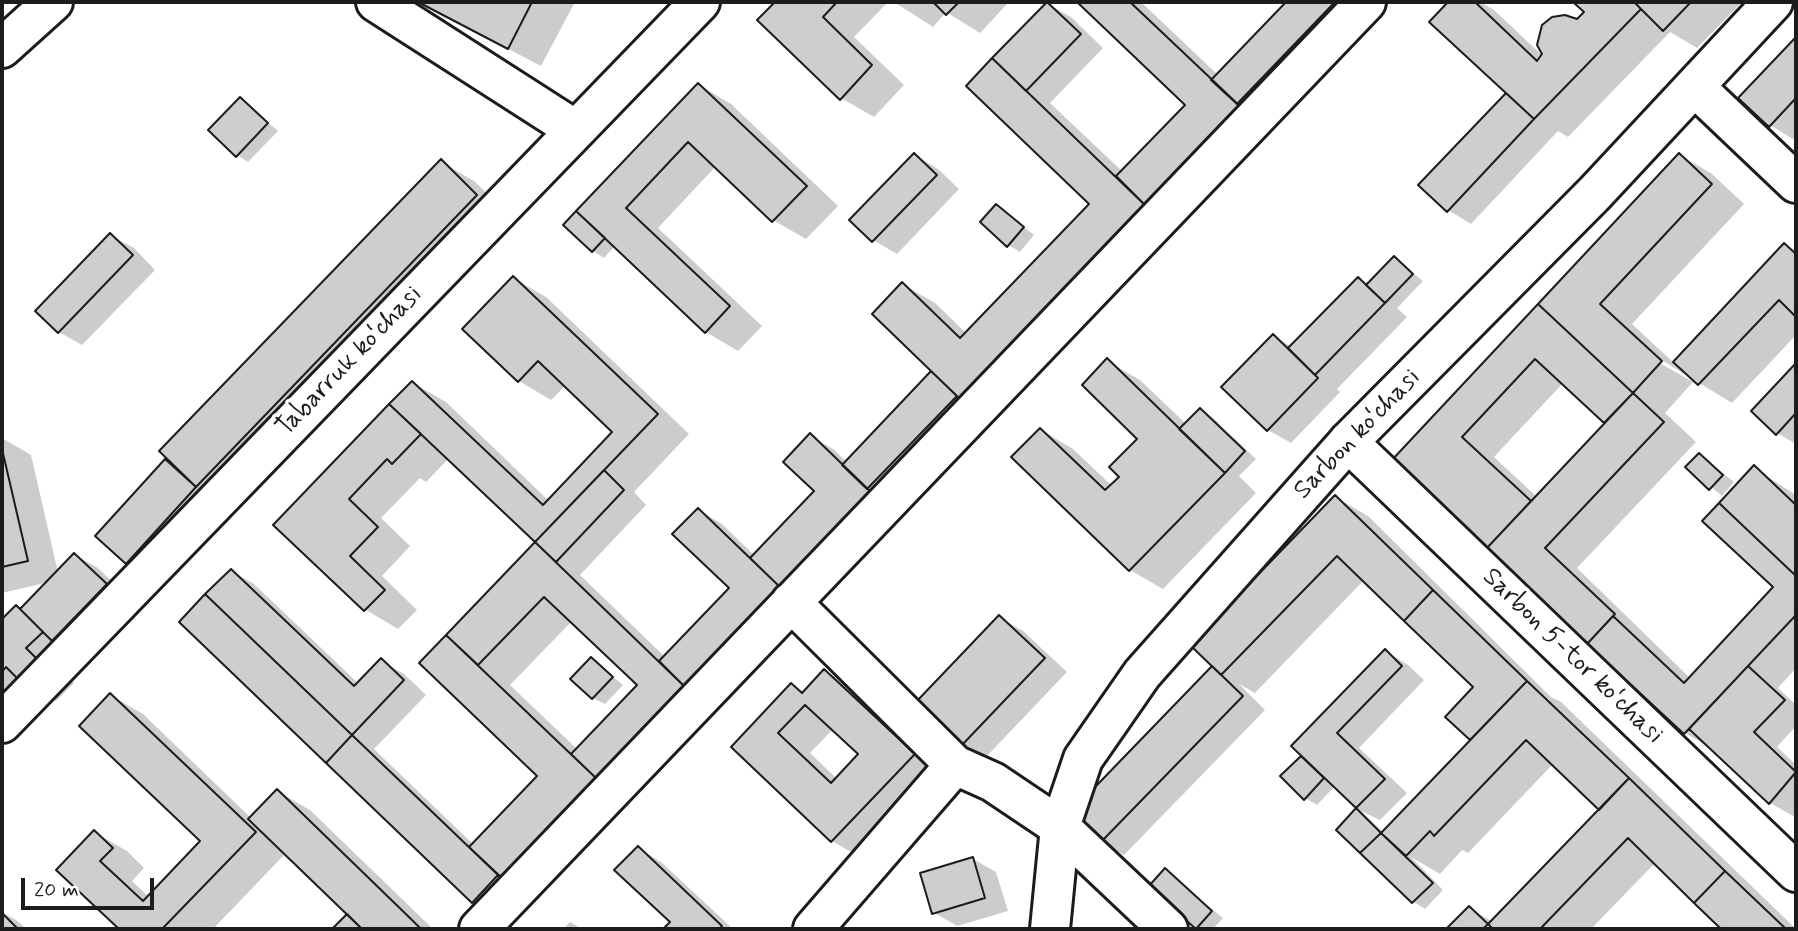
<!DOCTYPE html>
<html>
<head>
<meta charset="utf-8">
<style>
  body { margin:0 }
  #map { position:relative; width:1798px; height:931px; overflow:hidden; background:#fff; font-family:Mynerve,sans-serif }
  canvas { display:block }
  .frame { position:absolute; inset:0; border:4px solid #1c1c1c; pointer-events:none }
  .scale { position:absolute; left:21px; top:878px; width:133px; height:32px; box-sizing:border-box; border:4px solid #1c1c1c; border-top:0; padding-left:9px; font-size:21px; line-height:24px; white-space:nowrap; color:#1c1c1c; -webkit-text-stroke:5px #fff; paint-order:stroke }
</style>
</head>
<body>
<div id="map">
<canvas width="1798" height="931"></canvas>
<div class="frame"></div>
<div class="scale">20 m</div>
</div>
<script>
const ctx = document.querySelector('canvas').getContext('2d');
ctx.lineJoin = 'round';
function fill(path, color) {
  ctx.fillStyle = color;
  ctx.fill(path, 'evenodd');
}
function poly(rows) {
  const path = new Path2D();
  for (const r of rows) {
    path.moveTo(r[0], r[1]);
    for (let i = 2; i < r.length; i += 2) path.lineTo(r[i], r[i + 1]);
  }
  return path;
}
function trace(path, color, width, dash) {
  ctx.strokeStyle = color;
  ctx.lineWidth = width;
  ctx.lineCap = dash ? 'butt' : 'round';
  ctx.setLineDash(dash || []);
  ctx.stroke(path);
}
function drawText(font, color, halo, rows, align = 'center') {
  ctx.font = font + ' Mynerve,sans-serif';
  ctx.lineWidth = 7;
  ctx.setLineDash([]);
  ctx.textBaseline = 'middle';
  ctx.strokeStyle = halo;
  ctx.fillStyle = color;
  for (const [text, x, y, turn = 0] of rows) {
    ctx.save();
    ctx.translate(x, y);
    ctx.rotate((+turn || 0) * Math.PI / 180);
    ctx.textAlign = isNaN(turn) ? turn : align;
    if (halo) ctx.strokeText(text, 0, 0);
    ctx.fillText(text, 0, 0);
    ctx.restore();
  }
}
const shadow = poly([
  [419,2,575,2,541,66],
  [778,2,888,2,854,37,904,85,874,117,841,98,760,20],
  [894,2,1007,2,1008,3,980,33,946,12,933,27],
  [1080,2,1141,2,1218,75,1288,2,1341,2,1261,116,1274,129,996,418,980,409,710,700,718,707,537,897,521,888,496,915,473,902,231,571,254,584,359,684,381,661,404,674,426,695,374,749,474,845,540,776,421,663,537,543,449,458,426,482,420,478,381,518,410,546,382,576,417,610,398,629,366,610,276,525,413,383,446,402,549,501,615,432,566,385,551,400,519,381,513,278,546,297,689,434,634,492,646,505,580,575,665,657,732,588,698,510,722,524,755,556,817,491,810,436,833,449,847,462,939,377,902,284,935,303,967,334,1091,204,968,86,1048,4,1071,17,1103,48,1050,103,1123,172,1187,105],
  [572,621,639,685,578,750,510,685],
  [1451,2,1480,2,1494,10,1546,59,1586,12,1575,2,1742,2,1697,48,1670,32,1568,137,1558,131,1471,224,1448,210,1508,93,1432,22],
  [1796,39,1796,141,1770,125,1740,98],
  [699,85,731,104,838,206,806,239,773,220,716,166,658,228,762,326,738,351,706,332,615,246,604,258,593,251],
  [240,99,278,131,248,162,237,155],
  [915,155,938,169,959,189,897,254,873,240],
  [1680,155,1712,174,1744,204,1632,324,1674,363,1785,246,1796,252,1796,335,1732,403,1655,356,1653,359,1693,382,1665,413,1696,442,1577,568,1690,678,1775,587,1754,468,1796,495,1796,668,1778,688,1796,705,1796,726,1777,747,1796,765,1796,813,1793,816,1770,803,1714,750,1685,733,1394,460],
  [1563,383,1606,423,1537,497,1494,457],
  [441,162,474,181,509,214,150,576,127,563,165,461,176,467],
  [996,206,1034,235,1020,252,1008,245],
  [110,235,134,248,155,270,82,345,59,332,37,311],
  [1394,258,1423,281,1397,308,1407,317,1337,389,1340,392,1291,443,1268,430,1273,336,1292,347,1358,279,1368,285],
  [1107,361,1140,380,1186,424,1200,410,1212,417,1256,459,1239,476,1256,493,1163,589,1130,570,1041,430,1073,449,1112,486,1121,477,1139,439],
  [1796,366,1796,444,1777,433,1754,411],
  [2,438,31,455,58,572,75,555,98,568,129,598,58,668,74,683,56,701,36,689,2,723,2,622,16,607,21,610,49,582,2,593],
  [1700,455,1734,482,1722,496,1688,467],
  [1335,497,1368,516,1551,697,1561,702,1796,929,1724,929,1655,863,1591,929,1449,929,1469,908,1493,922,1602,810,1553,764,1468,853,1462,850,1440,874,1411,857,1443,890,1425,909,1414,902,1338,830,1358,808,1335,786,1317,805,1305,798,1301,758,1308,762,1385,651,1408,665,1424,680,1359,748,1407,793,1380,820,1361,811,1384,833,1473,740,1476,687,1364,580,1255,693,1239,684,1265,710,1124,855,1101,842,1212,668],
  [999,617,1023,631,1067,672,986,757,963,744],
  [591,659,623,685,605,704,593,698],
  [825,671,858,690,947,774,865,860,832,841,733,747,791,685,804,693],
  [833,729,860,754,837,779,810,753],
  [110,695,143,714,251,818,277,791,310,810,433,929,334,929,349,914,286,853,213,929,121,929,59,870,94,832,127,851,144,868,132,881,149,897,203,841],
  [638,848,661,862,733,929,666,929,672,922],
  [973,859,996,872,1008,911,957,926,933,912],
  [1165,871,1223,918,1213,929,1197,928],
  [2,912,16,920,26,929,2,929],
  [570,922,582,929,563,929]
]);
const building = poly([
  [418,2,532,2,508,49,418,2],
  [775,2,837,2,823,17,872,65,840,100,757,20,775,2],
  [933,2,959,2,946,15,933,2],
  [1047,2,1081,34,1026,91,992,58,1047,2],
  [1077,2,1130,2,1243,109,1148,208,1116,176,1185,105,1077,2],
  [1286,2,1334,3,1237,104,1211,80,1286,2],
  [1448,2,1475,2,1537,61,1542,54,1537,45,1542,25,1552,17,1565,15,1577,19,1584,12,1573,2,1634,2,1641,9,1534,119,1429,22,1448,2],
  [1634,2,1691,2,1663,31,1634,2],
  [1796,37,1796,98,1769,127,1738,98,1796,37],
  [992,58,1148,208,962,401,872,314,902,282,960,338,1089,204,966,86,992,58],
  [698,83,807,186,772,222,688,142,626,208,730,306,705,333,576,211,698,83],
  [1506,93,1534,119,1447,212,1418,185,1506,93],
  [240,97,268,123,236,157,208,130,240,97],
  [914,153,937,175,872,242,849,220,914,153],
  [1679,153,1712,184,1600,304,1662,361,1633,393,1538,304,1679,153],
  [441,159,477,195,196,487,159,451,441,159],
  [996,204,1024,227,1007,247,980,222,996,204],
  [576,211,605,238,592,252,563,225,576,211],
  [110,233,133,255,58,333,35,311,110,233],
  [1784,243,1796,254,1796,317,1779,300,1698,385,1673,362,1784,243],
  [1394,256,1413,274,1385,303,1366,285,1394,256],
  [513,276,658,414,535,542,389,404,412,381,543,505,612,432,538,361,518,382,462,329,513,276],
  [1358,277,1385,303,1315,375,1288,348,1358,277],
  [1538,304,1633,393,1604,423,1535,359,1462,437,1531,501,1486,549,1391,461,1538,304],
  [1273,334,1318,378,1267,431,1221,387,1273,334],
  [1107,358,1225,473,1129,571,1011,457,1040,428,1105,490,1119,477,1109,467,1137,439,1082,385,1107,358],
  [1796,363,1796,413,1776,435,1751,411,1796,363],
  [931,371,957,396,867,489,842,465,931,371],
  [1633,393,1664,422,1545,548,1615,614,1587,644,1486,549,1633,393],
  [389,404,421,434,392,464,387,459,349,499,378,527,350,556,385,590,364,611,273,525,389,404],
  [1200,408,1245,451,1225,473,1179,429,1200,408],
  [810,433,873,494,782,589,750,558,814,491,783,462,810,433],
  [2,449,28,561,2,567,2,449],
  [1699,453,1723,475,1709,490,1685,467,1699,453],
  [165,459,196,487,126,564,95,536,165,459],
  [1754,465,1796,505,1796,576,1719,503,1754,465],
  [604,470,624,490,556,562,535,542,604,470],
  [1335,495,1433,590,1404,621,1337,556,1221,675,1190,645,1335,495],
  [1719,503,1796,576,1796,615,1684,734,1587,644,1613,616,1684,683,1773,587,1702,521,1719,503],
  [698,508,782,589,686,688,659,661,729,588,672,534,698,508],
  [535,542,686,688,598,780,571,754,637,685,544,597,478,665,446,635,535,542],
  [74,553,107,584,52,641,20,609,74,553],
  [231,569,354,686,381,658,404,680,352,735,205,594,231,569],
  [1433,590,1527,681,1470,740,1445,717,1473,687,1404,621,1433,590],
  [205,594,352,735,326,763,179,622,205,594],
  [16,605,43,632,26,648,42,664,22,683,6,667,2,672,2,619,16,605],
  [999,615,1045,658,962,745,916,702,999,615],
  [446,635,598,780,503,879,469,847,537,776,419,663,446,635],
  [1385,649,1402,666,1337,733,1385,779,1356,808,1291,746,1385,649],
  [591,657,613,677,592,699,570,679,591,657],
  [1212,666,1243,696,1100,843,1069,814,1212,666],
  [1748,666,1785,700,1754,732,1796,772,1769,804,1689,729,1748,666],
  [824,669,915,754,831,842,731,747,791,683,802,693,824,669],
  [805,705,858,754,831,783,778,733,805,705],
  [1527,681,1629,778,1599,810,1526,740,1434,836,1430,831,1406,856,1381,833,1527,681],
  [110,693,256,832,162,929,119,929,56,870,94,830,113,848,100,861,143,901,200,841,79,726,110,693],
  [352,735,498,875,472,903,326,763,352,735],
  [1301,756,1324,778,1304,800,1280,776,1301,756],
  [1629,778,1725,871,1694,903,1628,838,1540,929,1493,929,1488,924,1629,778],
  [277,789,412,920,421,929,362,929,248,819,277,789],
  [1356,808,1381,833,1360,853,1336,830,1356,808],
  [1381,833,1433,883,1412,903,1360,853,1381,833],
  [638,846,722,926,719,929,663,929,670,922,614,870,638,846],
  [973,857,985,898,932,914,920,873,973,857],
  [1165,868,1212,911,1196,929,1148,887,1165,868],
  [1725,871,1786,929,1721,929,1694,903,1725,871],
  [1469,906,1488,924,1483,929,1446,929,1469,906],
  [2,913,18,929,2,929,2,913],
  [347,914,362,929,332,929,347,914]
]);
const street = poly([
  [376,2,574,129],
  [2,48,53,2],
  [1695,87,1796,183],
  [1348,442,1796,872],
  [791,602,955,765],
  [2,723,700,2],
  [479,929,1366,2],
  [813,929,955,765,993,782,1060,827,1168,929]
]);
const secondary = poly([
  [1050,929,1060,827,1083,759,1142,674,1348,442,1595,193,1773,2]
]);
const streetNames = [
  ["Tabarruk koʻchasi",350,362,-46],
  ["Sarbon koʻchasi",1358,435,-46],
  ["Sarbon 5-tor koʻchasi",1572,657,44]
];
fill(shadow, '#0003');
fill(building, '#cecece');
trace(building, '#1c1c1c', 2);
trace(street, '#1c1c1c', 44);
trace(secondary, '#1c1c1c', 44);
trace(street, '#fff', 38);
trace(secondary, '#fff', 38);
drawText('26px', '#1c1c1c', '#fff', streetNames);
</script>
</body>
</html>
